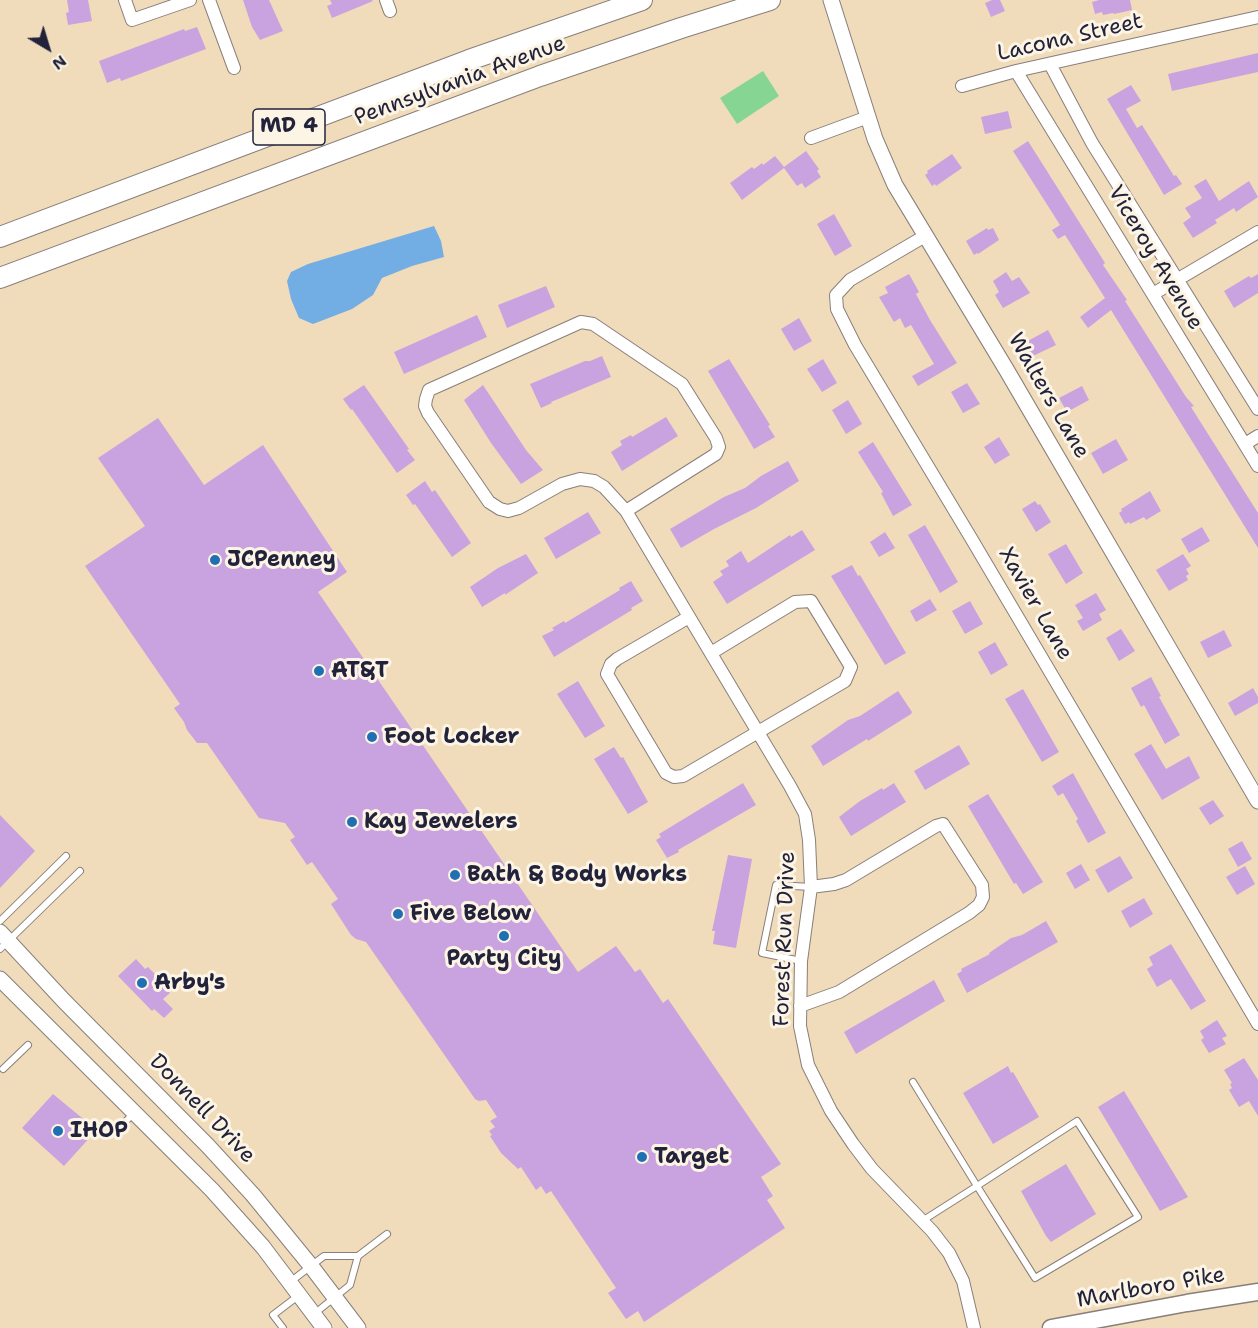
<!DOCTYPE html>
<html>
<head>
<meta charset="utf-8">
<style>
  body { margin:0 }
  #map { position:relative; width:1258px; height:1328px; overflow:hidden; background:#f0dcba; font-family:"Shantell Sans",sans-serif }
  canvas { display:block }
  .north { position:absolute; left:18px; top:18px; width:60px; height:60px; -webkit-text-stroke:4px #fcf5e5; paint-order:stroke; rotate:142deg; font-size:16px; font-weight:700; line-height:24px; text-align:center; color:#22223b }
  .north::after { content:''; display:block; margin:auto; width:21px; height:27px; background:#22223b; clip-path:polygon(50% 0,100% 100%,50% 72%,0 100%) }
</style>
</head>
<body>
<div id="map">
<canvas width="1258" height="1328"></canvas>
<div class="north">N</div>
</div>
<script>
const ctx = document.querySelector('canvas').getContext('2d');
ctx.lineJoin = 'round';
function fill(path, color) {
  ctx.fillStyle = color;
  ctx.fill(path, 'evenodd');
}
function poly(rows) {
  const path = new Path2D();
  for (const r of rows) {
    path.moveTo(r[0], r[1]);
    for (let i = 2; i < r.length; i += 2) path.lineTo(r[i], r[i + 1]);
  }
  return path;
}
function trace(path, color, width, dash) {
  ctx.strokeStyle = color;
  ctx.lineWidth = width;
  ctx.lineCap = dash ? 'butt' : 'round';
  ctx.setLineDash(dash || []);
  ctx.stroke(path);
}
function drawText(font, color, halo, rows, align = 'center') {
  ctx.font = font + ' "Shantell Sans",sans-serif';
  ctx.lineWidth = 6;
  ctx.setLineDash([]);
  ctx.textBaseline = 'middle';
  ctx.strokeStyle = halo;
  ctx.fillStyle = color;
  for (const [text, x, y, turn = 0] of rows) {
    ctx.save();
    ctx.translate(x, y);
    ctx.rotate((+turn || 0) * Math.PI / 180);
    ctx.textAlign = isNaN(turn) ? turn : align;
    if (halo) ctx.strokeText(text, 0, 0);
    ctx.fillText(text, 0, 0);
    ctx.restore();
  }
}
const green = poly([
  [763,71,779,96,737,124,720,98]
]);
const water = poly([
  [434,226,441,241,444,257,412,266,382,278,373,295,352,309,313,324,299,318,291,299,287,281,291,272,308,264]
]);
const building = poly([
  [67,0,88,0,92,21,68,25,66,13,69,12],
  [243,0,269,0,283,31,260,40,252,27],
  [330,0,372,0,373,1,332,18,327,6,332,4],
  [992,0,1000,0,1005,11,991,17,985,3],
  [1099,0,1130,0,1132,10,1114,14,1113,13,1103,15,1102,12,1095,14,1092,2],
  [197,27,206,49,121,81,120,78,107,83,99,61,184,29,185,31],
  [1258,53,1258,72,1172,91,1168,74],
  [1131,85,1141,101,1126,109,1137,128,1142,125,1174,176,1176,175,1182,184,1164,195,1107,99],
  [1008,111,1012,128,985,134,981,117],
  [1028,141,1105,263,1103,265,1127,300,1125,301,1186,397,1194,406,1191,407,1258,513,1258,548,1111,310,1088,328,1080,317,1105,298,1065,235,1058,239,1052,230,1060,225,1013,151],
  [806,151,819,169,817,171,821,177,805,188,802,183,797,186,784,168,742,200,730,183,752,167,754,169,762,163,763,165,775,156,784,167],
  [952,154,962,168,936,186,935,184,932,186,925,175,928,173,927,171],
  [1206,179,1219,201,1249,181,1258,197,1236,212,1234,208,1215,220,1217,223,1193,238,1183,223,1191,217,1185,208,1202,198,1194,186],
  [834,214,852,246,835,256,817,224],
  [987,228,988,230,993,228,999,240,978,254,977,253,974,255,966,241],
  [1006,272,1012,281,1019,277,1030,293,1003,308,995,295,999,292,993,281],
  [909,274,919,292,916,294,930,320,957,363,918,386,912,376,934,364,911,325,905,328,900,318,894,322,879,297,888,293,885,287],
  [1258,274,1258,293,1234,308,1224,291,1249,276,1251,278],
  [546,286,555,307,507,328,498,305],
  [477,315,487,337,404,374,394,352],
  [799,318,812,341,794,351,781,329],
  [1048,330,1056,345,1031,357,1024,345,1026,342],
  [602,356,611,377,551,402,552,403,541,408,530,384,585,361,590,361],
  [729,359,770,425,768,426,775,437,754,449,708,371],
  [823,359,837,383,822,392,807,369],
  [967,383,980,404,963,413,951,392],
  [364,385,409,449,407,450,415,460,397,473,352,409,351,410,343,399],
  [483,385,526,450,543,470,521,484,491,443,464,400],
  [1082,386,1089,400,1067,412,1059,398],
  [848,400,862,424,846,434,832,410],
  [666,417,678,436,622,471,611,452,622,445,620,441,631,435,632,437],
  [158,418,204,485,263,445,347,572,318,592,578,972,616,946,635,972,640,969,663,1003,668,999,781,1164,761,1177,773,1196,767,1200,785,1228,644,1322,638,1311,626,1319,608,1293,616,1288,551,1191,546,1194,541,1186,536,1190,521,1167,518,1169,501,1153,490,1136,492,1135,489,1131,495,1127,490,1121,497,1117,486,1100,479,1101,475,1099,366,942,356,939,351,935,331,904,338,899,312,862,307,865,290,840,295,837,285,823,259,818,207,743,197,743,187,730,184,722,174,708,180,704,85,566,145,526,98,458],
  [999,437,1010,455,995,464,984,447],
  [1116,439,1128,460,1103,474,1091,453],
  [873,442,912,505,893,516,881,493,883,492,858,452],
  [788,461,799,481,756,508,714,529,681,548,670,529,724,497,745,488,761,476],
  [425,481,432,492,435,490,471,543,452,557,415,504,413,505,406,495],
  [1150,491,1161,511,1146,520,1144,517,1130,524,1129,522,1125,524,1119,513,1122,511,1121,509],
  [1035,501,1038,505,1040,504,1051,522,1036,532,1022,509],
  [588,512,601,533,556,559,544,538],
  [925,525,958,582,940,593,908,535],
  [1202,527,1210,541,1189,553,1181,539],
  [802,530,815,550,727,604,713,582,723,575,720,571,729,566,726,561,741,551,748,563,790,535,791,537],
  [885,532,895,548,879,557,870,542],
  [1066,544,1083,573,1066,584,1048,554],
  [526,554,538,573,505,595,505,593,482,607,470,587,498,568],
  [1183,554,1191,566,1186,569,1189,574,1186,576,1188,580,1169,591,1156,570],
  [852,565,858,576,860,575,906,653,885,665,831,576],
  [631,581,643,601,631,608,632,610,554,657,542,636,554,630,552,628,564,621,565,623,620,590,619,588],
  [1096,593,1106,610,1099,614,1102,620,1083,631,1077,621,1083,618,1075,605],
  [930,599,937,610,916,622,910,611],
  [970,601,983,624,965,634,952,611],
  [1121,629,1135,651,1119,661,1106,638],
  [1224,630,1232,646,1208,658,1200,642],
  [995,642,1008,665,991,675,978,652],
  [1151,677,1161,696,1159,697,1180,735,1165,744,1144,705,1141,707,1131,688],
  [578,681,605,726,585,738,557,694],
  [1253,688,1258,697,1258,703,1235,716,1228,703],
  [1023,689,1059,752,1042,762,1005,699],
  [898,691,912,712,911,714,868,741,867,739,823,766,811,746,848,720,860,716],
  [1151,744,1166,769,1189,756,1200,778,1162,800,1134,754],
  [959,745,970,764,925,790,914,771],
  [614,747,621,758,623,757,648,802,628,814,594,759],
  [1073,773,1106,833,1088,843,1076,821,1078,819,1063,793,1058,796,1052,786],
  [743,783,756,805,678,850,679,852,667,858,656,840,661,837,659,834],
  [894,783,906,802,851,836,839,817,860,801,882,788,883,790],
  [988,794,1043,882,1023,894,1016,883,1014,884,968,806],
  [1213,800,1224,816,1210,825,1199,808],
  [0,815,35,851,0,888],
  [1242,841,1252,859,1238,867,1228,849],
  [728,855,752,859,736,948,713,944,715,931,712,931],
  [1120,856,1133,878,1108,893,1095,870],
  [1081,864,1090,880,1075,889,1066,873],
  [1245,866,1255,884,1237,895,1226,877],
  [1144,898,1153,914,1130,928,1121,911],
  [1046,921,1058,942,967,993,957,974,962,971,961,969,990,954,989,953,1011,938,1022,935],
  [1171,944,1206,1001,1191,1010,1171,979,1157,987,1147,969,1153,965,1149,957],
  [136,959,145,969,148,967,158,977,156,979,170,993,163,999,173,1009,164,1018,154,1009,152,1011,118,976],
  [934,980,945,1001,856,1054,844,1032],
  [1217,1020,1227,1036,1222,1038,1226,1044,1209,1053,1201,1040,1204,1038,1200,1031],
  [1244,1058,1258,1080,1258,1116,1249,1101,1239,1107,1229,1090,1232,1088,1230,1084,1232,1083,1224,1070],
  [1008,1066,1011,1073,1013,1072,1039,1117,993,1144,963,1093],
  [1124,1091,1188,1197,1160,1211,1098,1107],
  [53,1094,87,1122,84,1125,93,1134,64,1166,22,1128],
  [1066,1164,1096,1214,1051,1242,1046,1236,1021,1191]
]);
const service = poly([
  [0,921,66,856],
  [0,949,80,871],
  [801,961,762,953,776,885,811,887],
  [3,1069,28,1045],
  [913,1082,977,1186,1035,1278,1138,1217,1077,1121,977,1186,922,1221],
  [115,1132,134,1113],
  [290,1282,324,1256,358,1256],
  [314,1314,350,1285,358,1256,387,1234],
  [283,1328,273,1315,298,1296]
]);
const minor = poly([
  [125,0,132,20,190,0],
  [209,0,234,68],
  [386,0,390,11],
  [1050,64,1092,143,1258,409],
  [1016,71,1258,466],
  [962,86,1016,71,1258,17],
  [811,138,868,117],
  [925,236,850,280,836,295,837,309,855,345,971,538,1258,1024],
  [1153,294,1258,232],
  [581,322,593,324,682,384,716,438,719,447,716,454,626,511,604,487,594,481,580,479,562,484,519,508,508,511,500,509,489,502,428,413,425,406,426,399,429,390,581,322],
  [1245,444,1258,436],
  [626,511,790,786,805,814,809,840,811,887,801,961,800,1026,808,1065,831,1111,853,1144,872,1169,932,1231,949,1253,963,1281,974,1328],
  [689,617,617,659,611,664,607,674,666,773,674,777,683,776,845,681,851,667,811,601,795,602,711,653],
  [800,1006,839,992,969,913,979,905,983,897,982,885,943,824,936,826,846,880,834,884,811,887]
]);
const tertiary = poly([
  [831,0,875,139,895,185,1006,369,1258,801],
  [0,932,64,1001,208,1146,253,1195,311,1266,358,1328],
  [0,979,212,1190,263,1247,324,1328]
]);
const secondary = poly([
  [1051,1328,1187,1303,1258,1292]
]);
const trunk = poly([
  [0,237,469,60,642,0],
  [0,278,540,76,681,28,770,0]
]);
const markers = [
  [215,560,6,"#1f6fb2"],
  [319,671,6,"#1f6fb2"],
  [372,737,6,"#1f6fb2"],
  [352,822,6,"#1f6fb2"],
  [455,875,6,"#1f6fb2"],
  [398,914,6,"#1f6fb2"],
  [504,936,6,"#1f6fb2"],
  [142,983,6,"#1f6fb2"],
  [58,1131,6,"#1f6fb2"],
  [642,1157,6,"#1f6fb2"]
];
const shields = [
  [289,127,72]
];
const shieldNames = [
  ["MD 4",289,127]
];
const streetNames = [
  ["Lacona Street",1070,38,-13],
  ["Pennsylvania Avenue",460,81,-20],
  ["Viceroy Avenue",1155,258,59],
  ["Walters Lane",1048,396,60],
  ["Xavier Lane",1035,604,60],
  ["Forest Run Drive",785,939,-88],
  ["Donnell Drive",202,1109,46],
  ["Marlboro Pike",1151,1288,-10]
];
const poiNames = [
  ["JCPenney",227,560],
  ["AT&T",331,671],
  ["Foot Locker",384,737],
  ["Kay Jewelers",364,822],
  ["Bath & Body Works",467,875],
  ["Five Below",410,914],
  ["Party City",504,959,"center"],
  ["Arby's",154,983],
  ["IHOP",70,1131],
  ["Target",654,1157]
];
fill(green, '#87d593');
fill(water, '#72ade3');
fill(building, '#c9a3df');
trace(service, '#897f7a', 8);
trace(minor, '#897f7a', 14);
trace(tertiary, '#897f7a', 17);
trace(secondary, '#897f7a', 19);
trace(trunk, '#897f7a', 22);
trace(service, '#fff', 6);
trace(minor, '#fff', 12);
trace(tertiary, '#fff', 15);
trace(secondary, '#fff', 16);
trace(trunk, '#fff', 20);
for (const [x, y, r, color] of markers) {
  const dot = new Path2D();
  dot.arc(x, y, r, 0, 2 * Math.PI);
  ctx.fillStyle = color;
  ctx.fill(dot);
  trace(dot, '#fcf5e5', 2);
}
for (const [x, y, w] of shields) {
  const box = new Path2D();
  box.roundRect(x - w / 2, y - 18, w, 36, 4.5);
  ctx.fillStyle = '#fcf5e5';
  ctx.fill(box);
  trace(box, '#22223b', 1.5);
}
drawText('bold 21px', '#22223b', null, shieldNames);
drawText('22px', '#22223b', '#fcf5e5', streetNames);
drawText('bold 22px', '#22223b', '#fcf5e5', poiNames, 'left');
</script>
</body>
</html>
